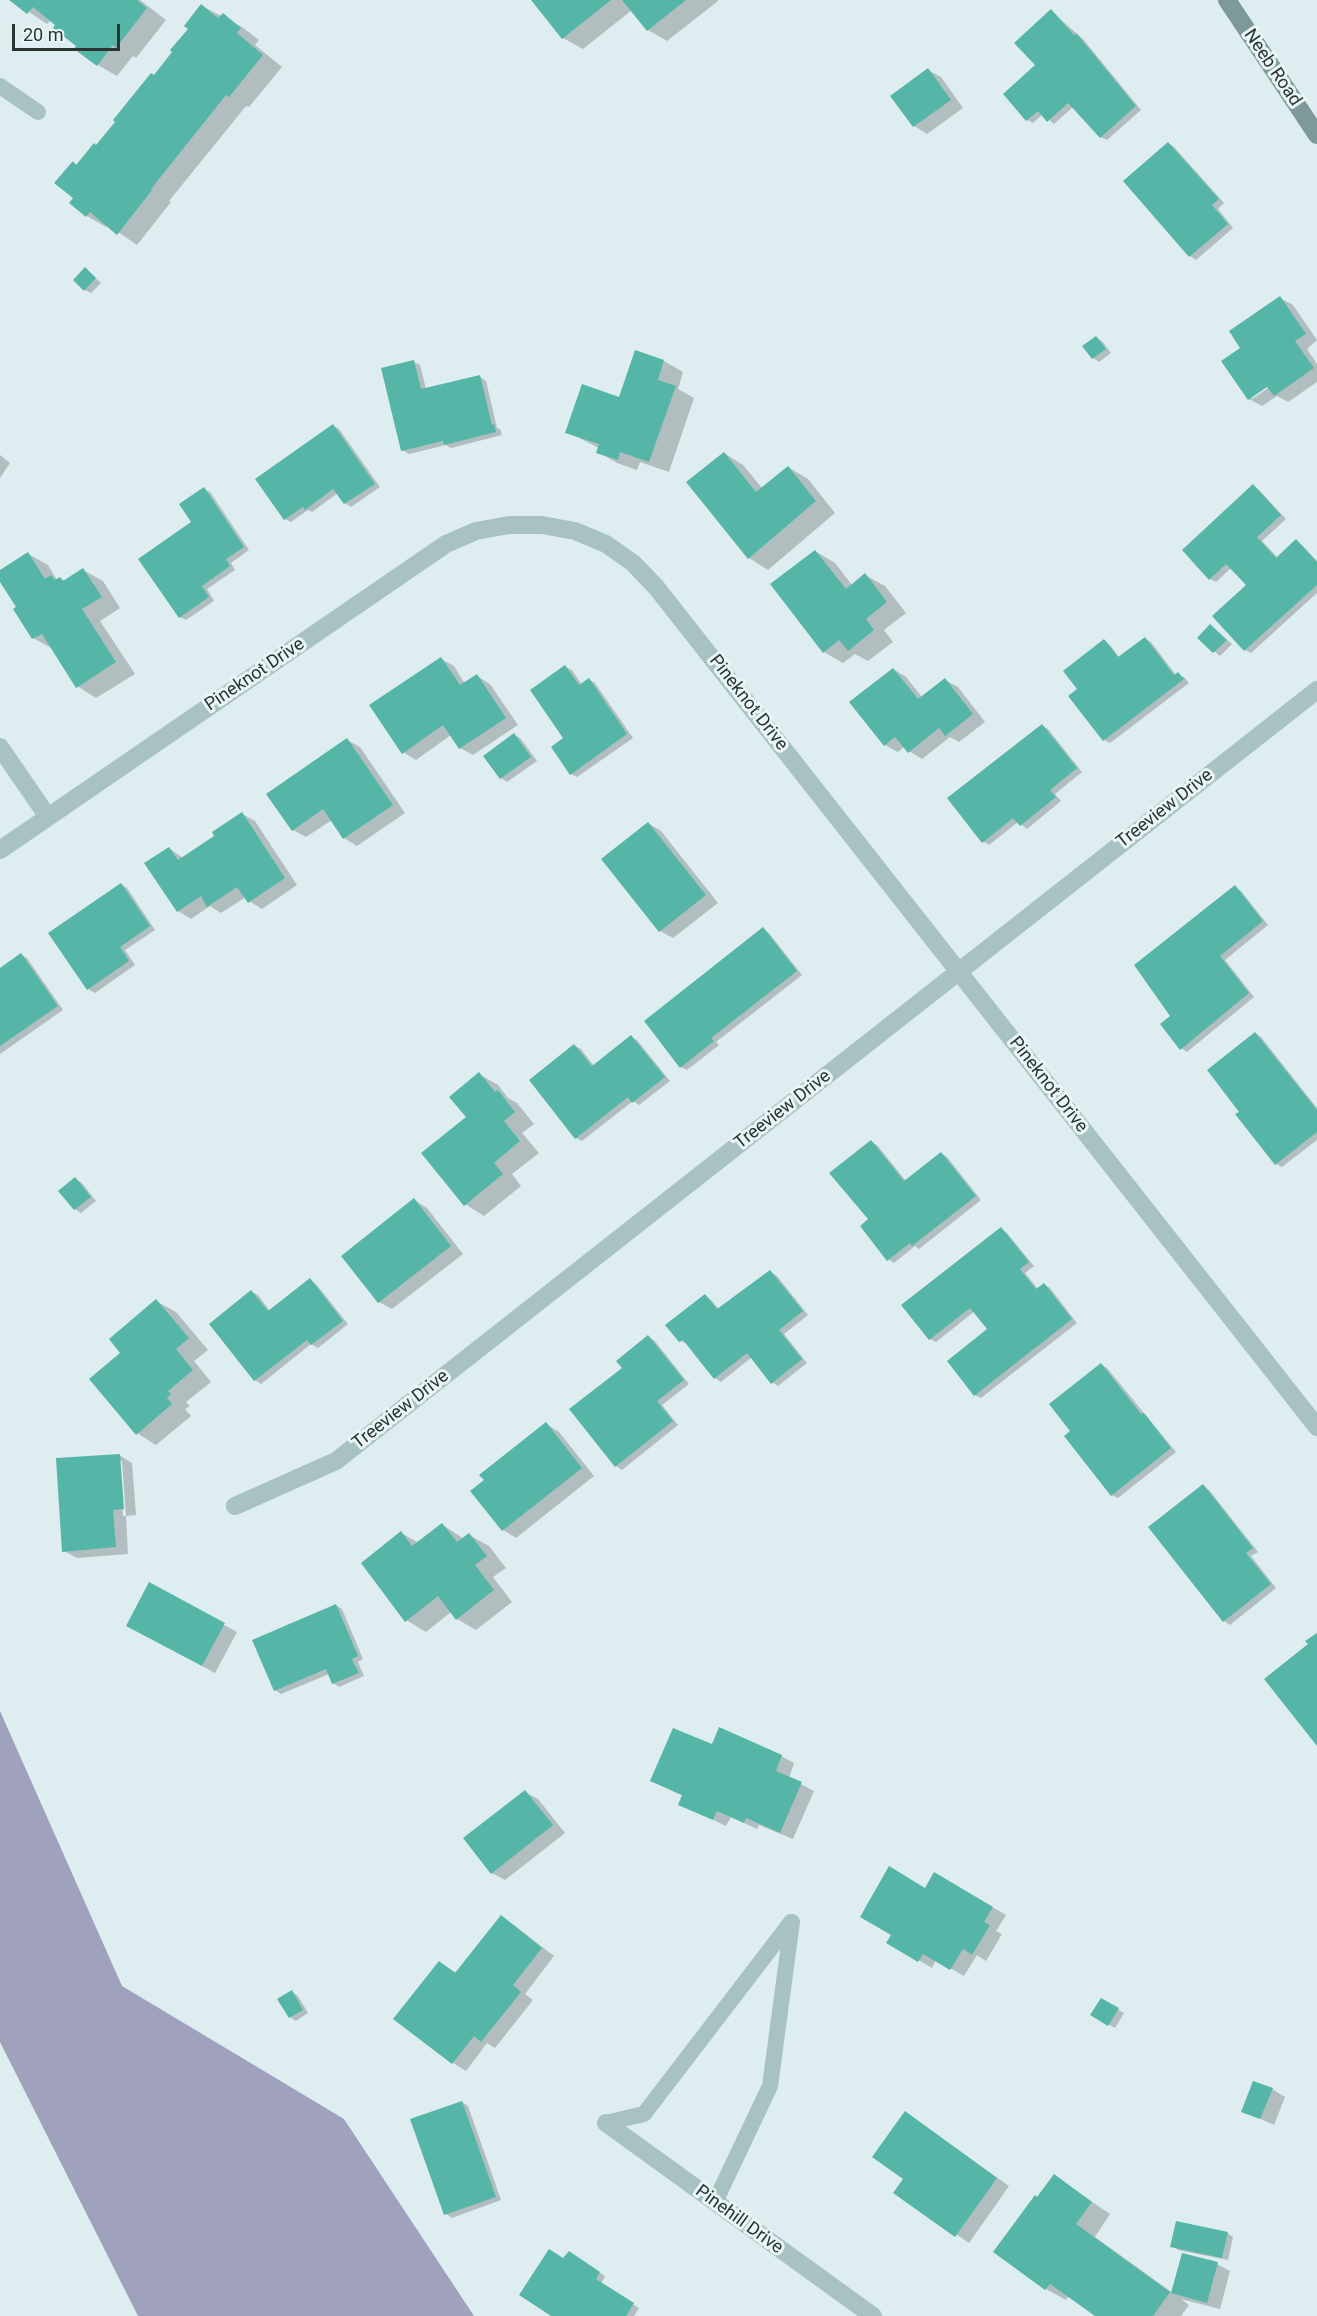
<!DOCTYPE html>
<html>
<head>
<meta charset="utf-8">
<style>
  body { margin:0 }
  #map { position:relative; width:1317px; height:2316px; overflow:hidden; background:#deedef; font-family:Roboto,sans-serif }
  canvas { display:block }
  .scale { position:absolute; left:12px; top:24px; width:108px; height:27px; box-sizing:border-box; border:3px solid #293433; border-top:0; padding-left:8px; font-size:18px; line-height:21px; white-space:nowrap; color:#293433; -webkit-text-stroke:4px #e9f5f7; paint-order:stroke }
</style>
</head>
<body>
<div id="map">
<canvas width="1317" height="2316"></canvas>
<div class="scale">20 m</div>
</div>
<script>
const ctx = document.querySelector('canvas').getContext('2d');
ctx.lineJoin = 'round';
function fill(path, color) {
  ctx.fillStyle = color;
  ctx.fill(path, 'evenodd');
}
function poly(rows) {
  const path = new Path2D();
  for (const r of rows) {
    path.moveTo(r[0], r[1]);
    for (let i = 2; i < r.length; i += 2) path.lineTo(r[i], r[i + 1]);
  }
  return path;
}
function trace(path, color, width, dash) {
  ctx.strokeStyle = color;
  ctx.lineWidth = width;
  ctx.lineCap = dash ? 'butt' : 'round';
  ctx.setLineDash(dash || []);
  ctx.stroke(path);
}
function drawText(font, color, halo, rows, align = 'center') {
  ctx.font = font + ' Roboto,sans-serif';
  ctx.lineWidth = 6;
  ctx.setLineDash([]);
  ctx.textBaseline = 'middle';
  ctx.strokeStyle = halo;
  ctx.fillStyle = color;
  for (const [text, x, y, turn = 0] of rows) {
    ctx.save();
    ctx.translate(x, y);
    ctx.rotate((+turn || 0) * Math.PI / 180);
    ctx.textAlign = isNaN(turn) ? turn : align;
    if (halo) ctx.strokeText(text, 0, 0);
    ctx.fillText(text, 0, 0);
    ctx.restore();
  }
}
const green = poly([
  [0,1711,122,1986,344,2119,474,2316,138,2316,0,2042]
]);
const shadow = poly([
  [11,0,140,0,166,20,136,58,133,56,117,76,98,65,51,20,47,24],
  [533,0,717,0,718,1,667,41,648,30,632,10,583,49,563,38],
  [202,6,242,27,259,40,255,45,282,67,249,107,246,106,169,201,171,202,137,245,108,225,106,227,87,216,75,198,73,163,78,165,97,147,154,77,190,28],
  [1051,11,1083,39,1141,110,1107,140,1100,137,1073,107,1054,124,1043,114,1033,123,1027,120],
  [928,70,941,77,963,108,927,134,914,126],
  [1168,143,1174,147,1224,203,1218,209,1233,228,1196,260,1190,256,1125,181],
  [85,269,101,283,91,293,85,290],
  [1280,298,1293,305,1317,340,1307,349,1317,364,1317,382,1288,402,1277,396,1262,406,1249,399,1242,348],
  [1273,382,1274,384,1252,399,1252,395],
  [1096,337,1102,341,1111,353,1099,362,1093,358],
  [636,352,664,361,683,372,678,389,694,398,669,472,640,462,637,470,617,463,598,452,599,448,567,432,620,399],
  [414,362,420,365,426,389,480,377,486,381,497,428,500,429,502,435,451,448,446,445,409,454,402,450],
  [333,426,339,429,380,487,351,507,345,503,338,493,312,512,308,510,291,522,285,519],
  [724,453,743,465,762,488,788,467,808,479,835,513,768,570,749,558],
  [0,455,10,463,0,478],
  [1253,486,1259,490,1286,519,1262,541,1278,558,1296,541,1302,545,1317,561,1317,593,1251,653,1245,650,1214,616,1248,585,1232,567,1216,582,1210,579],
  [204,489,210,492,249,550,231,563,235,570,207,589,214,601,186,620,180,617,193,522],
  [815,551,835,563,852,585,865,575,885,586,906,613,884,630,893,642,868,661,855,654,843,663,824,652],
  [28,554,48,565,57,580,60,578,65,581,83,570,103,581,120,608,100,621,135,674,96,698,77,686,53,649,33,638,18,607,0,579,0,572],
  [1210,626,1232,644,1220,656,1199,638],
  [1145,639,1151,642,1176,675,1184,677,1189,683,1110,743,1104,740,1079,689,1104,641,1110,645,1120,658],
  [441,659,454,666,465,684,477,676,490,684,518,725,473,755,460,748,451,735,416,760,403,752],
  [565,667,572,670,582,685,589,680,595,683,633,738,577,777,571,774],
  [893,669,906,677,922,697,945,680,958,687,985,722,959,742,950,737,922,759,909,751,905,746,898,752,885,745],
  [1042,726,1048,729,1082,772,1055,794,1061,801,1027,829,1018,822,989,845,983,841],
  [515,735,521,739,537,761,507,782,501,778,485,756],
  [347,740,360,747,405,813,357,846,344,838,332,820,306,837,293,830],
  [242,814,255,821,297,885,262,909,249,901,246,897,221,913,210,906,191,919,178,911,169,848,183,858,217,836],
  [648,823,661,831,718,903,673,938,660,931],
  [121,884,127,888,155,930,125,950,135,965,95,993,88,989,50,933],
  [1235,887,1241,891,1268,925,1225,960,1254,997,1187,1052,1181,1048,1172,1016],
  [763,929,769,933,802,975,716,1042,719,1045,687,1070,681,1067],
  [21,955,27,958,63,1010,0,1054,0,970],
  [1255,1033,1261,1037,1317,1108,1317,1140,1282,1167,1276,1164,1241,1112],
  [631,1037,637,1040,670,1081,639,1105,633,1101,582,1141,576,1138,575,1046,581,1049,594,1066],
  [479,1074,498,1085,508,1098,517,1103,534,1124,522,1133,539,1153,512,1174,521,1186,484,1216,465,1204,468,1118],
  [871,1142,877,1145,906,1181,941,1153,947,1157,981,1200,919,1249,915,1246,894,1263,888,1259,870,1220],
  [76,1179,82,1183,96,1201,81,1213,75,1209],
  [414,1200,427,1208,463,1254,392,1309,379,1302],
  [1001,1229,1007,1233,1034,1266,1025,1273,1038,1289,1044,1284,1050,1288,1077,1323,981,1398,975,1395,989,1330,975,1311,936,1342,930,1339],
  [770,1272,777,1276,808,1315,784,1334,807,1363,778,1386,772,1382,752,1357,721,1382,715,1378,688,1344,680,1341,705,1296,711,1300,719,1309],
  [310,1280,316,1284,348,1324,318,1348,311,1344,261,1384,255,1380,211,1324,252,1292,258,1295,270,1311],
  [156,1301,176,1312,208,1350,194,1361,211,1382,186,1402,190,1406,185,1409,191,1416,156,1445,137,1433,122,1353],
  [648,1337,654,1340,689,1384,662,1405,678,1425,622,1470,616,1466,624,1368],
  [1101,1365,1107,1368,1176,1452,1118,1498,1112,1495,1072,1431],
  [546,1424,559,1432,594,1476,516,1538,503,1530,472,1491],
  [119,1455,132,1463,136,1515,126,1516,128,1554,77,1558,64,1551],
  [119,1461,122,1461,126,1516,123,1516],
  [1203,1486,1209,1490,1258,1552,1251,1556,1276,1588,1230,1625,1224,1621],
  [443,1525,464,1539,469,1535,489,1546,506,1568,493,1577,512,1602,476,1630,457,1619,451,1612,426,1632,406,1620,401,1533,419,1543],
  [150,1584,237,1632,215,1673,141,1633],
  [336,1605,342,1609,363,1659,358,1662,364,1676,339,1687,333,1683,329,1674,281,1694,275,1690],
  [712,1746,781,1756,794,1763,789,1778,814,1791,793,1839,759,1825,757,1829,731,1817,726,1826,680,1804,683,1796,652,1781],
  [525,1792,538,1799,565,1833,505,1880,492,1873],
  [935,1874,1006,1915,996,1931,1002,1934,986,1961,977,1955,964,1976,936,1960,932,1968,888,1942],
  [501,1917,514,1925,554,1956,525,1994,533,2000,495,2048,487,2043,466,2071,453,2063,440,1963,457,1973],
  [292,1992,298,1996,308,2013,296,2021,290,2017],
  [1102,2000,1124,2013,1115,2028,1092,2015],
  [1272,2089,1285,2097,1274,2125,1243,2111],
  [462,2102,468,2106,501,2200,452,2218,446,2214],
  [906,2113,1009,2186,969,2243,895,2192,905,2179],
  [1054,2176,1110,2214,1095,2237,1173,2293,1217,2264,1230,2271,1220,2309,1181,2299,1189,2305,1181,2316,1097,2316,1069,2295,1066,2300,1046,2289,995,2252],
  [1227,2233,1233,2237,1228,2260,1178,2250,1172,2246],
  [575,2256,605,2276,601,2284,639,2308,634,2316,554,2316,564,2260]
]);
const building = poly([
  [9,0,137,0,147,8,116,48,113,45,97,66,74,49,76,46,53,28,55,25,33,7,27,14],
  [531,0,611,0,562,39],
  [622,0,686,0,647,31],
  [201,4,218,18,223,13,241,28,237,33,263,55,229,97,226,95,151,189,152,190,117,235,90,212,86,217,69,203,73,198,54,183,73,161,76,165,94,143,96,145,115,122,113,120,151,73,154,75,172,52,170,50,188,29,184,26],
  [1051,9,1074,35,1077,34,1136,106,1100,138,1068,103,1047,122,1038,111,1026,121,1003,94,1035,65,1014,43],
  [928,68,951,100,913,127,890,96],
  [1168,142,1219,199,1212,205,1228,224,1189,257,1123,181],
  [85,267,96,278,84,291,73,280],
  [1280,296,1306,334,1295,341,1314,368,1274,396,1267,387,1248,400,1221,361,1240,348,1229,331],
  [1096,336,1106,349,1092,359,1082,346],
  [635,350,664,360,658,380,676,386,649,462,620,452,618,460,596,453,599,444,565,433,582,384,619,397],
  [414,360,421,389,480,375,492,425,494,424,496,432,444,445,443,441,401,451,381,368],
  [333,424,375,484,344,504,333,489,305,510,303,507,284,520,255,479],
  [724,452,756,492,788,466,816,501,748,559,686,482],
  [1253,484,1281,515,1257,537,1276,558,1296,539,1317,562,1317,585,1244,651,1212,616,1246,585,1226,564,1209,580,1182,550],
  [204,487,244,547,226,559,230,566,202,586,209,597,179,618,138,559,191,522,179,504],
  [815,550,846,589,865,573,887,602,866,619,874,630,848,651,839,640,823,653,770,584],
  [28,552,45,579,51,575,55,580,60,577,63,581,83,568,102,597,82,609,116,662,76,688,42,634,32,639,13,609,16,607,0,582,0,570],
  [1210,624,1227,640,1213,653,1197,638],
  [1145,637,1174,675,1178,672,1184,679,1103,741,1068,696,1077,689,1063,671,1104,639,1118,657],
  [441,657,460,685,477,674,506,718,459,749,443,725,402,754,369,705],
  [565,665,579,685,589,678,627,734,570,775,551,747,563,738,530,690],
  [893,668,918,699,945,678,973,714,945,736,939,728,908,753,895,737,884,746,849,702],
  [1042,724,1077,768,1050,790,1056,797,1020,826,1013,818,982,843,947,798],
  [514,733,531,757,500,779,483,756],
  [347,738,393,805,343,839,323,809,292,831,266,794],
  [242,812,285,878,248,903,237,887,207,907,201,896,177,912,144,863,169,847,178,860,214,836,212,832],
  [648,822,706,895,659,932,601,859],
  [121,883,150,926,120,947,129,961,87,990,48,933],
  [1235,885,1263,921,1220,956,1249,993,1180,1050,1160,1024,1170,1016,1134,965],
  [763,927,797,971,711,1038,714,1041,680,1068,644,1021],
  [21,953,58,1006,0,1046,0,968],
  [1255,1032,1317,1110,1317,1132,1275,1165,1235,1114,1239,1112,1207,1070],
  [631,1035,665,1077,632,1103,628,1097,575,1139,529,1080,574,1044,592,1066],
  [479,1072,495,1092,498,1090,515,1112,504,1121,520,1141,494,1163,503,1174,464,1206,421,1153,466,1117,449,1097],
  [871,1140,904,1181,941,1152,976,1196,912,1246,910,1243,887,1261,860,1226,868,1219,829,1173],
  [75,1177,91,1197,74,1210,58,1191],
  [414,1198,451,1246,378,1303,341,1256],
  [1001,1227,1029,1262,1020,1269,1036,1289,1044,1283,1072,1319,974,1396,947,1361,987,1329,970,1308,929,1340,901,1305],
  [770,1270,803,1311,779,1330,802,1359,771,1384,747,1353,714,1379,683,1340,679,1342,665,1325,705,1294,717,1309],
  [310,1278,343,1321,311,1345,307,1340,254,1381,209,1324,251,1290,268,1311],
  [156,1299,189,1338,176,1349,193,1370,168,1391,171,1394,167,1398,172,1404,136,1435,89,1379,120,1353,109,1339],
  [648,1335,684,1380,657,1401,673,1421,615,1467,569,1409,622,1368,616,1361],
  [1101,1363,1141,1414,1144,1413,1171,1448,1111,1496,1064,1436,1070,1431,1049,1404],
  [546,1422,582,1468,502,1531,470,1491,484,1480,479,1475],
  [120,1454,124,1509,113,1510,116,1547,62,1552,56,1458],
  [1203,1484,1253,1548,1246,1553,1271,1584,1223,1622,1148,1527],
  [442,1523,457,1542,469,1533,487,1556,475,1565,494,1590,456,1620,438,1596,405,1622,361,1563,401,1531,412,1546],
  [149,1582,225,1623,202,1666,126,1626],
  [336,1604,358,1656,352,1659,359,1673,332,1684,326,1669,274,1691,252,1640],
  [1317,1633,1317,1746,1264,1679,1308,1644,1305,1641],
  [719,1727,782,1755,776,1771,802,1782,780,1833,746,1818,744,1823,717,1811,713,1820,678,1805,682,1795,650,1781,673,1728,712,1744],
  [525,1790,553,1825,491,1874,463,1838],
  [889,1866,925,1888,934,1872,993,1907,984,1922,990,1925,972,1955,963,1949,950,1970,923,1954,918,1962,886,1943,891,1935,860,1917],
  [501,1915,542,1948,513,1985,521,1992,481,2042,474,2036,452,2064,393,2019,439,1961,455,1973],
  [292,1990,303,2010,289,2018,277,1999],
  [1101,1998,1119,2008,1108,2026,1090,2015],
  [1253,2081,1273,2088,1260,2119,1241,2112],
  [462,2101,496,2197,444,2215,410,2119],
  [905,2111,997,2178,955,2237,893,2193,903,2179,872,2157],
  [1054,2174,1092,2202,1076,2224,1170,2292,1153,2316,1095,2316,1050,2284,1045,2290,993,2252,1035,2195,1037,2197],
  [1176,2221,1228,2232,1222,2258,1170,2247],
  [549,2249,563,2258,569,2251,600,2272,596,2279,634,2303,626,2316,551,2316,519,2295],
  [1182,2253,1218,2262,1207,2303,1171,2293]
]);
const lane = poly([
  [0,86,38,112],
  [606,2123,644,2114,791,1922],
  [715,2202,770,2086,792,1922]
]);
const street = poly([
  [0,747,48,817],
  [0,850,446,544,476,531,509,525,542,525,575,531,606,544,633,563,656,587,1317,1427],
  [235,1506,336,1461,1317,690],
  [606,2123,873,2316]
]);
const secondary = poly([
  [1227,0,1317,135]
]);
const streetNames = [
  ["Neeb Road",1272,68,56],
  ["Pineknot Drive",255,675,-34],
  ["Pineknot Drive",748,703,52],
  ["Treeview Drive",1165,809,-38],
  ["Pineknot Drive",1048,1085,52],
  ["Treeview Drive",783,1110,-38],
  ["Treeview Drive",401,1410,-38],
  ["Pinehill Drive",739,2220,36]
];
fill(green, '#a0a1bc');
fill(shadow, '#0003');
fill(building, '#55b6a7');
trace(lane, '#a8c1c3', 16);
trace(street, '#a8c1c3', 18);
trace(secondary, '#7d9998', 18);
drawText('18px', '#293433', '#e9f5f7', streetNames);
</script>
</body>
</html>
